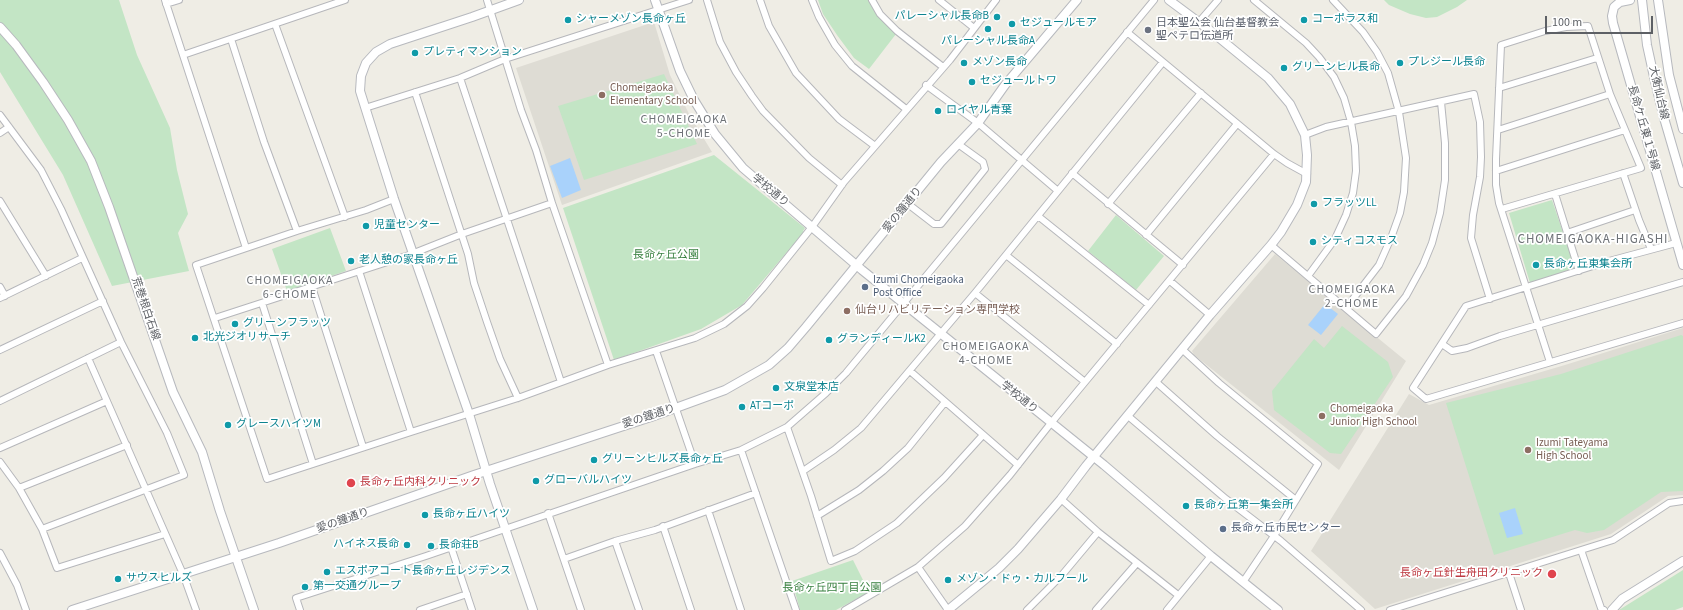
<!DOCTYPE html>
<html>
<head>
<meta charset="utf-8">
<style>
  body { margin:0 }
  #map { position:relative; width:1683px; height:610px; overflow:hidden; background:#efede5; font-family:"Source Sans 3",sans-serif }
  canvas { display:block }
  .scale { position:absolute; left:1545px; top:16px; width:108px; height:18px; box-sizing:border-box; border:2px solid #5d6065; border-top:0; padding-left:5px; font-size:12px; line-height:14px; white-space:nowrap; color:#5d6065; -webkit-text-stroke:3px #fff; paint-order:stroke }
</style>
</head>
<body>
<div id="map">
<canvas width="1683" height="610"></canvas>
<div class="scale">100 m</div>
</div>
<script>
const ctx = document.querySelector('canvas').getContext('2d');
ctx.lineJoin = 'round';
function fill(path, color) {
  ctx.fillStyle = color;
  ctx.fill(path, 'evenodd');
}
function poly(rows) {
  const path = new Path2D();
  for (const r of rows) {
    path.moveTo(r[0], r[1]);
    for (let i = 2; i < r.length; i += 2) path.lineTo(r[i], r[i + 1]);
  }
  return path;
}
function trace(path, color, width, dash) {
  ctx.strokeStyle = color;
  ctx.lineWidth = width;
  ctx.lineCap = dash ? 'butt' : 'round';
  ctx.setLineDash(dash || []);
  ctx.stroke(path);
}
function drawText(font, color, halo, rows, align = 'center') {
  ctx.font = font + ' "Source Sans 3","Noto Sans JP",sans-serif';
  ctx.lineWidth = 3.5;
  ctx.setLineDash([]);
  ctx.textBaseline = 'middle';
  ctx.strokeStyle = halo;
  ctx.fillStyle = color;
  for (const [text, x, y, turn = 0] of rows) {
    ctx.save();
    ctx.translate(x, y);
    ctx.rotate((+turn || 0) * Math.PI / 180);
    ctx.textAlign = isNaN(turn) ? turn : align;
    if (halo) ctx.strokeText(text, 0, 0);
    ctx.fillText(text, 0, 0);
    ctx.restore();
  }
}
const education = poly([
  [654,22,670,75,689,114,712,152,562,205,516,68],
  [1275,254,1406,361,1339,470,1194,355,1192,351],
  [1683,328,1683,495,1668,496,1611,534,1375,609,1311,551,1409,394,1429,405,1565,365]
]);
const green = poly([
  [0,0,119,0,137,55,170,128,177,170,188,214,178,233,189,271,112,286,63,175,0,72],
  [818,0,869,0,877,14,896,34,869,69,854,58,837,35,823,14],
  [1384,0,1467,0,1457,7,1437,17,1426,18,1410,14,1389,5],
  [664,74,697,144,584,180,558,106],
  [714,155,805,228,803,231,804,232,742,305,701,329,614,360,563,208],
  [1552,200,1575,268,1530,283,1509,213],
  [1116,215,1164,256,1136,290,1088,251],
  [330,228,346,271,287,291,272,249],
  [1342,326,1388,362,1393,377,1341,454,1330,453,1274,410,1272,391,1314,339,1324,348],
  [1681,335,1683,336,1683,491,1661,492,1604,530,1587,533,1575,530,1494,555,1446,403,1561,374],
  [853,560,869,592,836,610,800,610,792,581],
  [1683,570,1683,607,1675,610,1619,610]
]);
const water = poly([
  [570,158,581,190,562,198,550,166],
  [1325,304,1338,314,1321,335,1308,325],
  [1515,508,1523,534,1507,538,1499,513]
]);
const street = poly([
  [165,0,246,248],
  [487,0,521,110,536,150,552,203,608,365],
  [707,0,720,42,736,72,752,96,763,111,809,158,842,185],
  [760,0,769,26,796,73,839,119,875,146],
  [812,0,819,17,835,45,852,66,906,109],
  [872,0,880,14,897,31,943,67],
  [939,0,974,28],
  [1254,0,1306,43,1319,57,1334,77,1344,98,1351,122,1355,146,1356,171,1353,193,1346,215,1335,239,1308,276],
  [1333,0,1363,32,1377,52,1388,73,1399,112,1406,158,1404,192,1400,213,1391,238,1379,265,1346,308],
  [166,4,179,0],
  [1199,22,1218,0],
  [275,24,345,217],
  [1127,32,1274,154,1287,163,1307,174],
  [231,39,264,142,297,231],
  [183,55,345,0],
  [460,78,561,382],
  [926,85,978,123,1058,191],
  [1499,88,1597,58],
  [415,92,468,254,474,283,487,322,500,359,518,398],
  [365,108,460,78,505,59,689,0],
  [0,115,41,170,61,209,121,342,167,433,184,475,42,529],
  [1498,130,1610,94],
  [0,133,9,127],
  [1305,135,1326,127,1474,94,1480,122,1481,157,1480,177,1473,215,1471,238,1490,299],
  [1496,171,1625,130],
  [1072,173,1183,265],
  [1623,173,1639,220,1651,249],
  [1555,194,1579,271],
  [394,199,366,210,297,231,196,265,267,479,411,432,518,398,608,365,695,338,724,324,747,306,763,288,812,227,844,182,950,60,996,0],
  [0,201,46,276],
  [908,204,934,224,941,224,985,169,983,162,958,144],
  [1108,204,1201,93],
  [1502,209,1641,168,1610,94,1588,26,1566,27,1545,31,1501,45,1496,159,1496,185,1499,203,1550,362],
  [1038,216,1149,305],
  [1567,233,1635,210],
  [1146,235,1237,124],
  [1676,243,1609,261,1466,306,1413,388,1426,399,1683,323],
  [1271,245,1376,334,1406,296,1423,265,1432,243,1440,213,1445,180,1445,143,1441,102],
  [1006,255,1117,344],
  [359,271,411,432],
  [1170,281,1210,315],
  [0,287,5,296],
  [312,287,363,447],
  [975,293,1085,382],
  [0,298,82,258],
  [262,303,313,464],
  [215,318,409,255,462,234,552,203],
  [1442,344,1452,351,1467,348,1500,336,1683,282],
  [0,350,103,301],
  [1183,350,1219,383,1318,464,1274,536,1243,582],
  [656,351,695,464],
  [88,358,183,574,196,610],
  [910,371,1018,465],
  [1156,382,1217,436,1296,500],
  [0,401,121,342],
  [1128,416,1226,499,1281,541,1361,610],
  [787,427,811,496,831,561,855,551,897,523,944,478,983,435],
  [0,448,107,401],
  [741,450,796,610],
  [0,462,19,488,42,529,57,568,165,534],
  [803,471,834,450,861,428,975,293,1163,62],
  [19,488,127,445],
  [1061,499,1098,532,1178,595],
  [708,510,741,610],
  [548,513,581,610],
  [817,516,859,490,883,471,908,448,945,402],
  [663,526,691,610],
  [615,541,639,610],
  [451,547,472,610],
  [1581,550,1601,608,1604,610],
  [0,553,17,585,26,610],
  [564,559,615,541,655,530,756,493],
  [918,567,948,610],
  [1509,573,1521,610],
  [300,610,296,598,426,556,695,464,741,450,787,427,826,393,846,373,1154,0],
  [420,610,467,594],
  [845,610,918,567,965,526,1010,475,1051,423,1274,154],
  [1027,610,1062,575,1098,532],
  [1096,610,1137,563],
  [1167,610,1211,556],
  [1390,610,1613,540,1669,503,1683,501]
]);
const secondary = poly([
  [519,0,472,17,390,44,376,52,366,63,361,76,360,91,394,199,469,414,490,484,533,610],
  [655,0,680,71,694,100,715,134,743,168,862,270,1104,465,1211,556,1278,610],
  [1630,0,1620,2,1614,7,1612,16,1613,23,1683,265],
  [1642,0,1647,45,1654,77,1664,118,1683,183],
  [1658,0,1669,75,1683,129],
  [0,27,16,45,43,82,68,120,91,161,109,207,173,392,202,452,220,511,254,610],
  [72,610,279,543,474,475,651,417,725,390,769,365,788,348,806,327,941,162,978,123,1005,85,1077,0],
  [948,610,999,568,1018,549,1061,499,1086,466,1210,315,1271,245,1281,232,1297,205,1306,182,1307,155,1305,135,1290,104,1268,78,1212,32,1169,0],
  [1612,610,1622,599,1683,561]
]);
const markers = [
  [997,17,4,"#0f9aa8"],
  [568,20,4,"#0f9aa8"],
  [1304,20,4,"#0f9aa8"],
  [1012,24,4,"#0f9aa8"],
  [988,29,4,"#0f9aa8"],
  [1148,30,4,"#6b7280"],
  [415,53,4,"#0f9aa8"],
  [964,63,4,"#0f9aa8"],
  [1400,63,4,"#0f9aa8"],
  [1284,68,4,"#0f9aa8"],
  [972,82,4,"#0f9aa8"],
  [602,95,4,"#8d6e63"],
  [938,111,4,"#0f9aa8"],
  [1314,204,4,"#0f9aa8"],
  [366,226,4,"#0f9aa8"],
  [1313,242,4,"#0f9aa8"],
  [351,261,4,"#0f9aa8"],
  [1536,265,4,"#0f9aa8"],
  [865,287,4,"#5c6f8a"],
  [847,311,4,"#8d6e63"],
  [235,324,4,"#0f9aa8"],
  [195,338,4,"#0f9aa8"],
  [829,340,4,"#0f9aa8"],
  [776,388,4,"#0f9aa8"],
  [742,407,4,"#0f9aa8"],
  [1322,416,4,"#8d6e63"],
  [228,425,4,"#0f9aa8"],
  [1528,450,4,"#8d6e63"],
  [594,460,4,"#0f9aa8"],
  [536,481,4,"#0f9aa8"],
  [351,483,5,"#e0444e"],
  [1186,506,4,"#0f9aa8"],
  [425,515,4,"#0f9aa8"],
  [1223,529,4,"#5c6f8a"],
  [407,545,4,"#0f9aa8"],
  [431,546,4,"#0f9aa8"],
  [327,572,4,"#0f9aa8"],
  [1552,574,5,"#e0444e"],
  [118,579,4,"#0f9aa8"],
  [948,580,4,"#0f9aa8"],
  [305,587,4,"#0f9aa8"]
];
const cultureNames = [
  ["パレーシャル長命B",989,17,"right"],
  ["シャーメゾン長命ヶ丘",576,20],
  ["コーポラス和",1312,20],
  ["セジュールモア",1020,24],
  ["パレーシャル長命A",988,42,"center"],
  ["プレティマンション",423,53],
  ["メゾン長命",972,63],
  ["プレジール長命",1408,63],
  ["グリーンヒル長命",1292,68],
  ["セジュールトワ",980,82],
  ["ロイヤル青葉",946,111],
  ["フラッツLL",1322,204],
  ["児童センター",374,226],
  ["シティコスモス",1321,242],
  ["老人憩の家長命ヶ丘",359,261],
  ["長命ヶ丘東集会所",1544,265],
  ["グリーンフラッツ",243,324],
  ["北光ジオリサーチ",203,338],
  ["グランディールK2",837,340],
  ["文泉堂本店",784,388],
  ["ATコーポ",750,407],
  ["グレースハイツM",236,425],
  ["グリーンヒルズ長命ヶ丘",602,460],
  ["グローバルハイツ",544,481],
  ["長命ヶ丘第一集会所",1194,506],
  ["長命ヶ丘ハイツ",433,515],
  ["ハイネス長命",399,545,"right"],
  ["長命荘B",439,546],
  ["エスポアコート長命ヶ丘レジデンス",335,572],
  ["サウスヒルズ",126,579],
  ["メゾン・ドゥ・カルフール",956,580],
  ["第一交通グループ",313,587]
];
const worshipNames = [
  ["日本聖公会 仙台基督教会",1156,24],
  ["聖ペテロ伝道所",1156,37]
];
const educationNames = [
  ["Chomeigaoka",610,89],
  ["Elementary School",610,102],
  ["仙台リハビリテーション専門学校",855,311],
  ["Chomeigaoka",1330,410],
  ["Junior High School",1330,423],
  ["Izumi Tateyama",1536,444],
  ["High School",1536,457]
];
const streetNames = [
  ["大衡仙台線",1658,93,77],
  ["長命ケ丘東１号線",1643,128,74],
  ["学校通り",770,191,40],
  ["愛の鐘通り",903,210,-51],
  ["荒巻根白石線",145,309,71],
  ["学校通り",1019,398,39],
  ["愛の鐘通り",649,417,-18],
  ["愛の鐘通り",343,521,-19]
];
const parkNames = [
  ["長命ヶ丘公園",666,256],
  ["長命ヶ丘四丁目公園",832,589]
];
const serviceNames = [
  ["Izumi Chomeigaoka",873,281],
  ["Post Office",873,294],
  ["長命ヶ丘市民センター",1231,529]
];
const healthNames = [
  ["長命ヶ丘内科クリニック",360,483],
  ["長命ヶ丘針生舟田クリニック",1543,574,"right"]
];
const neighbourhoodNames = [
  ["CHOMEIGAOKA",684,120],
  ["5-CHOME",684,134],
  ["CHOMEIGAOKA",290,281],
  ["6-CHOME",290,295],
  ["CHOMEIGAOKA",1352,290],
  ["2-CHOME",1352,304],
  ["CHOMEIGAOKA",986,347],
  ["4-CHOME",986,361]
];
const quarterNames = [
  ["CHOMEIGAOKA-HIGASHI",1593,240]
];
fill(education, '#dedcd4');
fill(green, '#c3e5c5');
fill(water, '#a9d2fb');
trace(street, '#b6b7bb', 8);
trace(secondary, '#b7b9be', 10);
trace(street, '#fff', 6);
trace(secondary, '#fff', 8);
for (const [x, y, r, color] of markers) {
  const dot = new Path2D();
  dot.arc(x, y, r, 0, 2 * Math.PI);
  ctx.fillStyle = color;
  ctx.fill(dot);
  trace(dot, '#fff', 1.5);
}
drawText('11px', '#0d838f', '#fff', cultureNames, 'left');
drawText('11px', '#5b616d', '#fff', worshipNames, 'left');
drawText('11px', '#785e54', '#fff', educationNames, 'left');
drawText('11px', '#5d6065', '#fff', streetNames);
drawText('11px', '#398040', '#fff', parkNames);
drawText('11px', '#4e5e75', '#fff', serviceNames, 'left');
drawText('11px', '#be3a42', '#fff', healthNames, 'left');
ctx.letterSpacing = '1px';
drawText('12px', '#6e7277', '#fff', neighbourhoodNames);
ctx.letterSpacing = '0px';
ctx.letterSpacing = '1px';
drawText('13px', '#6e7277', '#fff', quarterNames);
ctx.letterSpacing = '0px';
</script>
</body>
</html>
